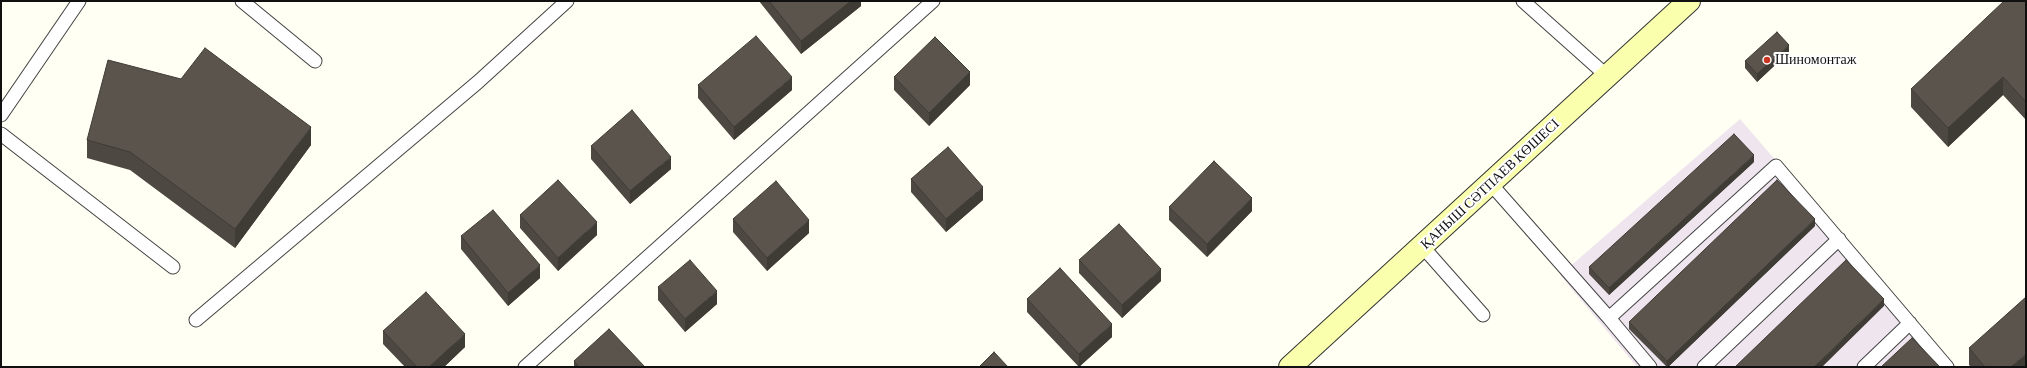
<!DOCTYPE html>
<html>
<head>
<meta charset="utf-8">
<style>
  body { margin:0 }
  #map { position:relative; width:2027px; height:368px; overflow:hidden; background:#fffff3; font-family:"Crimson Pro",serif }
  canvas { display:block }
  .frame { position:absolute; inset:0; border:2px solid #101010; pointer-events:none }
</style>
</head>
<body>
<div id="map">
<canvas width="2027" height="368"></canvas>
<div class="frame"></div>
</div>
<script>
const ctx = document.querySelector('canvas').getContext('2d');
ctx.lineJoin = 'round';
function fill(path, color) {
  ctx.fillStyle = color;
  ctx.fill(path, 'evenodd');
}
function poly(rows) {
  const path = new Path2D();
  for (const r of rows) {
    path.moveTo(r[0], r[1]);
    for (let i = 2; i < r.length; i += 2) path.lineTo(r[i], r[i + 1]);
  }
  return path;
}
function trace(path, color, width, dash) {
  ctx.strokeStyle = color;
  ctx.lineWidth = width;
  ctx.lineCap = dash ? 'butt' : 'round';
  ctx.setLineDash(dash || []);
  ctx.stroke(path);
}
function drawText(font, color, halo, rows, align = 'center') {
  ctx.font = font + ' "Crimson Pro",serif';
  ctx.lineWidth = 4;
  ctx.setLineDash([]);
  ctx.textBaseline = 'middle';
  ctx.strokeStyle = halo;
  ctx.fillStyle = color;
  for (const [text, x, y, turn = 0] of rows) {
    ctx.save();
    ctx.translate(x, y);
    ctx.rotate((+turn || 0) * Math.PI / 180);
    ctx.textAlign = isNaN(turn) ? turn : align;
    if (halo) ctx.strokeText(text, 0, 0);
    ctx.fillText(text, 0, 0);
    ctx.restore();
  }
}
const industrial = poly([
  [1740,119,1954,367,1637,367,1560,275]
]);
const lane = poly([
  [242,1,315,61],
  [1523,1,1607,76],
  [1,115,79,1],
  [1,134,173,267],
  [1490,183,1609,318],
  [1422,246,1483,315],
  [196,320,478,82,567,1],
  [525,367,933,1],
  [1650,367,1609,318,1776,166,1947,367],
  [1704,367,1839,239],
  [1864,367,1910,323]
]);
const secondary = poly([
  [1290,367,1689,1]
]);
const wall = poly([
  [759,1,861,1,861,6,801,54],
  [2026,1,2026,120,2003,95,1948,147,1911,107,1911,89],
  [1789,52,1757,82,1745,68,1745,61],
  [894,77,970,85,929,126,894,90],
  [698,85,792,90,734,140,698,98],
  [87,140,311,145,235,248,130,170,87,158],
  [591,146,671,169,630,204,591,159],
  [1754,162,1609,295,1589,274,1589,267],
  [911,179,983,200,946,232,911,192],
  [1169,207,1252,211,1207,257,1169,220],
  [520,215,597,235,558,271,520,228],
  [733,219,809,233,767,271,733,232],
  [1815,226,1668,367,1667,367,1629,329,1629,322],
  [461,236,540,278,508,306,461,249],
  [1079,260,1161,281,1122,318,1079,273],
  [658,287,717,304,685,332,658,300],
  [1027,299,1112,337,1079,367,1027,312],
  [383,331,465,347,444,367,405,367,383,344],
  [1969,348,2026,367,1971,367,1969,365],
  [574,361,645,367,574,367]
]);
const shadedWall = poly([
  [851,1,861,1,861,6,801,54,801,41],
  [1789,45,1789,52,1757,82,1757,74],
  [970,72,970,85,929,126,929,113],
  [792,77,792,90,734,140,734,127],
  [2003,77,2003,95,1948,147,1948,128],
  [311,127,311,145,235,248,235,229],
  [1754,155,1754,162,1609,295,1609,288],
  [671,157,671,169,630,204,630,191],
  [983,187,983,200,946,232,946,219],
  [1252,198,1252,211,1207,257,1207,244],
  [1815,219,1815,226,1668,367,1667,367,1667,361],
  [809,220,809,233,767,271,767,258],
  [597,222,597,235,558,271,558,258],
  [540,265,540,278,508,306,508,293],
  [1161,269,1161,281,1122,318,1122,305],
  [717,291,717,304,685,332,685,319],
  [1884,299,1884,306,1822,367,1814,367],
  [1112,324,1112,337,1079,367,1079,354],
  [465,334,465,347,444,367,429,367],
  [2026,354,2026,367,2011,367]
]);
const building = poly([
  [769,1,851,1,801,41,769,1],
  [2004,1,2026,1,2026,102,2003,77,1948,128,1911,89,2004,1],
  [1777,32,1789,45,1757,74,1745,61,1777,32],
  [756,36,792,77,734,127,698,85,756,36],
  [935,37,970,72,929,113,894,77,935,37],
  [205,48,311,127,235,229,130,152,87,140,108,60,181,79,205,48],
  [632,110,671,157,630,191,591,146,632,110],
  [1734,134,1754,155,1609,288,1589,267,1734,134],
  [948,147,983,187,946,219,911,179,948,147],
  [1214,161,1252,198,1207,244,1169,207,1214,161],
  [558,180,597,222,558,258,520,215,558,180],
  [1777,180,1815,219,1667,361,1629,322,1777,180],
  [776,181,809,220,767,258,733,219,776,181],
  [493,210,540,265,508,293,461,236,493,210],
  [1119,224,1161,269,1122,305,1079,260,1119,224],
  [690,260,717,291,685,319,658,287,690,260],
  [1846,260,1884,299,1814,367,1735,367,1846,260],
  [1060,268,1112,324,1079,354,1027,299,1060,268],
  [426,292,465,334,429,367,417,367,383,331,426,292],
  [2026,297,2026,354,2011,367,1985,367,1969,348,2026,297],
  [609,329,645,367,579,367,574,361,609,329],
  [1912,338,1940,367,1881,367,1912,338],
  [994,352,1008,367,979,367,994,352]
]);
const markers = [
  [1767,60,4,"#c83520"]
];
const poiNames = [
  ["Шиномонтаж",1775,60]
];
const streetNames = [
  ["ҚАНЫШ СӘТПАЕВ КӨШЕСІ",1490,184,-43]
];
fill(industrial, '#efe5ee');
trace(lane, '#434343', 15);
trace(secondary, '#323232', 24);
trace(lane, '#fff', 13);
trace(secondary, '#faffae', 22);
fill(wall, '#4d4841');
fill(shadedWall, '#3f3b35');
fill(building, '#5a544c');
trace(building, '#3f3b35', 1);
for (const [x, y, r, color] of markers) {
  const dot = new Path2D();
  dot.arc(x, y, r, 0, 2 * Math.PI);
  ctx.fillStyle = color;
  ctx.fill(dot);
  trace(dot, '#fff', 1.5);
}
drawText('14px', '#101010', '#fff', poiNames, 'left');
drawText('14px', '#101010', '#fff', streetNames);
</script>
</body>
</html>
